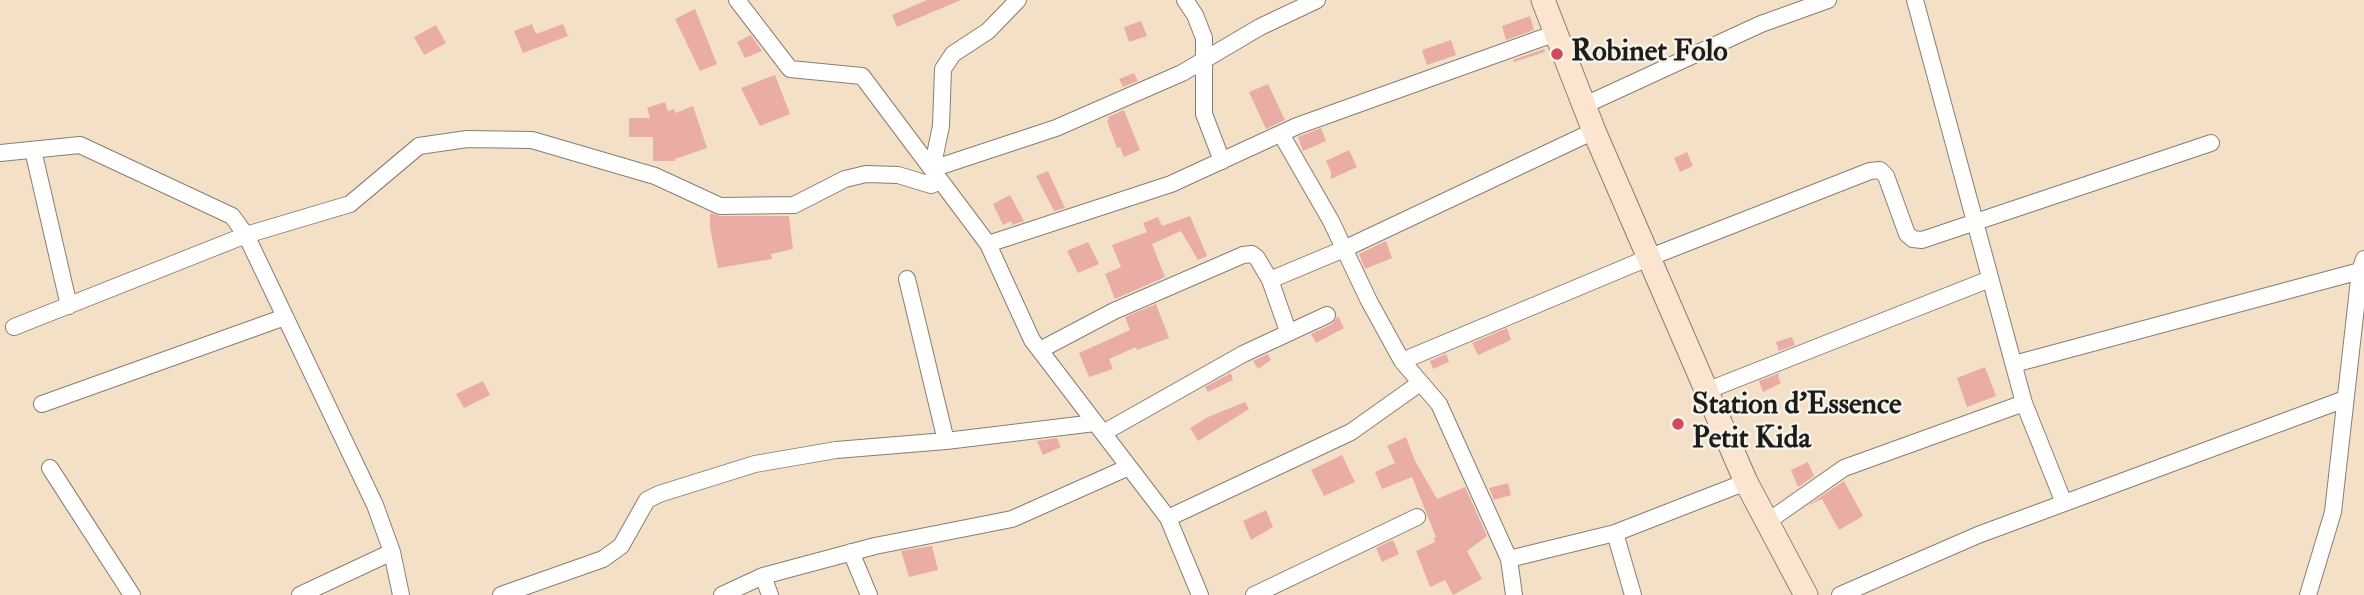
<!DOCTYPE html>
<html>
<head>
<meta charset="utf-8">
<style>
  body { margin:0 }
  canvas { display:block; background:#f4e0c6 }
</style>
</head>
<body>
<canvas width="2364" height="595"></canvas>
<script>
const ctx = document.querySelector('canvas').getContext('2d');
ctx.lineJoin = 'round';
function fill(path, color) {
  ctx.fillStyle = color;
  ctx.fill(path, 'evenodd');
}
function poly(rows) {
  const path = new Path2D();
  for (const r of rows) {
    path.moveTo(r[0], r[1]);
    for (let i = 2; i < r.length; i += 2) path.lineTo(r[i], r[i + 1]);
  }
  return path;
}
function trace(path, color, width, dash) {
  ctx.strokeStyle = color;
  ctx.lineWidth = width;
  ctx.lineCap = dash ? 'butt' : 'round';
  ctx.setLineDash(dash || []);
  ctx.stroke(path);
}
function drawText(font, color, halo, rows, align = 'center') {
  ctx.font = font + ' "IM FELL Double Pica",serif';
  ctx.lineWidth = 5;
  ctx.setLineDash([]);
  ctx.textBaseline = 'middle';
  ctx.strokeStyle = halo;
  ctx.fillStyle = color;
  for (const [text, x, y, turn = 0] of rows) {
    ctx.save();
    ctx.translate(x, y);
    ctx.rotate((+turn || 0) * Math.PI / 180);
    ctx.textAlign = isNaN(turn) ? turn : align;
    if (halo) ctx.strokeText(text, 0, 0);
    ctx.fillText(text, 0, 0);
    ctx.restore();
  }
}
const building = poly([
  [927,0,961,0,897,27,892,15],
  [695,9,717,64,700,71,675,19],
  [1530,16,1534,30,1506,40,1502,26],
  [1141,21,1147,36,1129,42,1124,27],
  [532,24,536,34,563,24,568,36,523,53,514,31],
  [436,25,446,43,424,55,414,37],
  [751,35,762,51,745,58,737,42],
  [1451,40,1456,55,1427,65,1422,50],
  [1544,49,1545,52,1514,62,1513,60],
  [1134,73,1138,81,1123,87,1119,79],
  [775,75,790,114,760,126,741,88],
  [1268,84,1285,120,1266,129,1249,92],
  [665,102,668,111,674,109,676,113,693,106,707,148,675,159,675,161,653,161,653,137,629,137,629,118,650,118,647,108],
  [1124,110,1140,150,1124,157,1120,147,1117,148,1107,121,1109,120,1108,117],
  [1321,128,1326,141,1303,151,1298,137],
  [1349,150,1357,167,1331,179,1331,172,1326,161],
  [1687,152,1693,166,1680,172,1674,158],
  [1048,171,1065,208,1054,211,1036,176],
  [1010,195,1024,221,1012,225,1011,221,1003,225,993,204],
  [710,213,720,216,789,216,793,249,771,254,772,259,718,268,710,228],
  [1190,216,1207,256,1198,260,1181,231,1152,244,1165,277,1115,299,1105,274,1121,267,1112,245,1147,232,1143,223,1158,217,1162,226],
  [1386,241,1392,258,1365,269,1359,254],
  [1088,242,1099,264,1078,273,1067,251],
  [1156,304,1169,338,1137,350,1136,347,1109,359,1113,369,1089,377,1079,353,1130,330,1125,317],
  [1338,316,1344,328,1316,343,1311,334,1332,324],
  [1507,328,1511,340,1478,355,1472,343],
  [1792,337,1795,345,1779,351,1776,342],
  [1268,354,1271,360,1258,369,1253,361],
  [1446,354,1449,362,1433,369,1430,361],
  [1985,367,1996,396,1967,407,1957,378],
  [1231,373,1233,380,1208,392,1205,387],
  [1780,373,1778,376,1781,383,1763,392,1759,381],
  [483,381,490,395,464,408,456,394],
  [1245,402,1249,409,1198,441,1190,428,1208,417],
  [1406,437,1415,461,1437,499,1465,487,1487,536,1467,551,1482,579,1453,595,1445,580,1430,587,1416,551,1435,542,1434,538,1436,537,1412,477,1382,489,1375,472,1395,463,1387,446],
  [1057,438,1061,447,1043,455,1037,441],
  [1342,455,1355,482,1324,496,1311,470],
  [1808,462,1814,476,1798,487,1791,470],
  [1844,481,1863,516,1839,530,1822,499,1807,506],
  [1508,483,1511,495,1494,500,1489,488],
  [1266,510,1273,527,1251,540,1243,521],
  [1393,540,1399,554,1382,562,1376,548],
  [932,546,938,570,909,577,901,551]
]);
const street = poly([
  [737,0,790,69,862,76,988,244,1032,340,1168,518,1200,595],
  [1185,0,1195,15,1204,38,1204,114,1222,161],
  [1915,0,2024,403,2064,503],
  [1585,105,1761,24,1828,0],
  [1281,134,1331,221,1369,301,1402,361,1439,404,1509,559,1514,595],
  [33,150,69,306],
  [0,153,80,145,232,216,246,235,375,505,392,552,401,595],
  [932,169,1056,128,1182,73,1260,27,1317,0],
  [932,169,941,126,943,69,953,54,988,31,1018,0],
  [988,244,1171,184,1297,126,1556,33],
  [907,279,946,441],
  [1270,280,1344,249,1594,131],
  [14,327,246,235,350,204,419,146,467,139,532,140,655,176,720,206,794,205,845,179,866,174,898,175,931,185,941,181],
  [1040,350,1114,311,1243,255,1252,254,1257,258,1270,280,1288,331],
  [1402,361,1648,258,1870,171,1880,170,1886,176,1907,234,1913,239,1922,240,2211,143],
  [2014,364,2360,271],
  [1706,391,1990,279],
  [42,404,285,317],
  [1103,433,1243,354,1327,315],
  [50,468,132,595],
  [1168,518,1351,432,1420,383],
  [1767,522,1844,468,2024,403],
  [1615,533,1633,595],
  [851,552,869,595],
  [1509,559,1615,533,1746,482],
  [763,576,770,595],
  [300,595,392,552],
  [501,595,603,559,621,546,647,500,659,494,755,464,836,450,946,441,1095,423],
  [722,595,763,576,875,546,1012,519,1129,467],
  [1254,595,1417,517],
  [1840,595,1978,535,2345,399],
  [2308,595,2333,512,2360,271,2364,259]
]);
const secondary = poly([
  [1543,0,1594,131,1746,482,1806,595]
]);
const markers = [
  [1557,54,7,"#d1495b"],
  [1678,424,7,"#d1495b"]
];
const poiNames = [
  ["Robinet Folo",1571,54],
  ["Station d'Essence",1692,407],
  ["Petit Kida",1692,441]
];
fill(building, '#eaada6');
trace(street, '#887e71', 18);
trace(secondary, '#887e71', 25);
trace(street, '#fff', 16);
trace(secondary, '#fce5d0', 23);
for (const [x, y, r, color] of markers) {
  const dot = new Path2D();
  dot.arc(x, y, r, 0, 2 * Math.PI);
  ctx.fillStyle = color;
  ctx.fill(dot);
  trace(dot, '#f7f3e8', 2.5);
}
drawText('bold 30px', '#1c1c1c', '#f7f3e8', poiNames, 'left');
</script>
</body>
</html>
